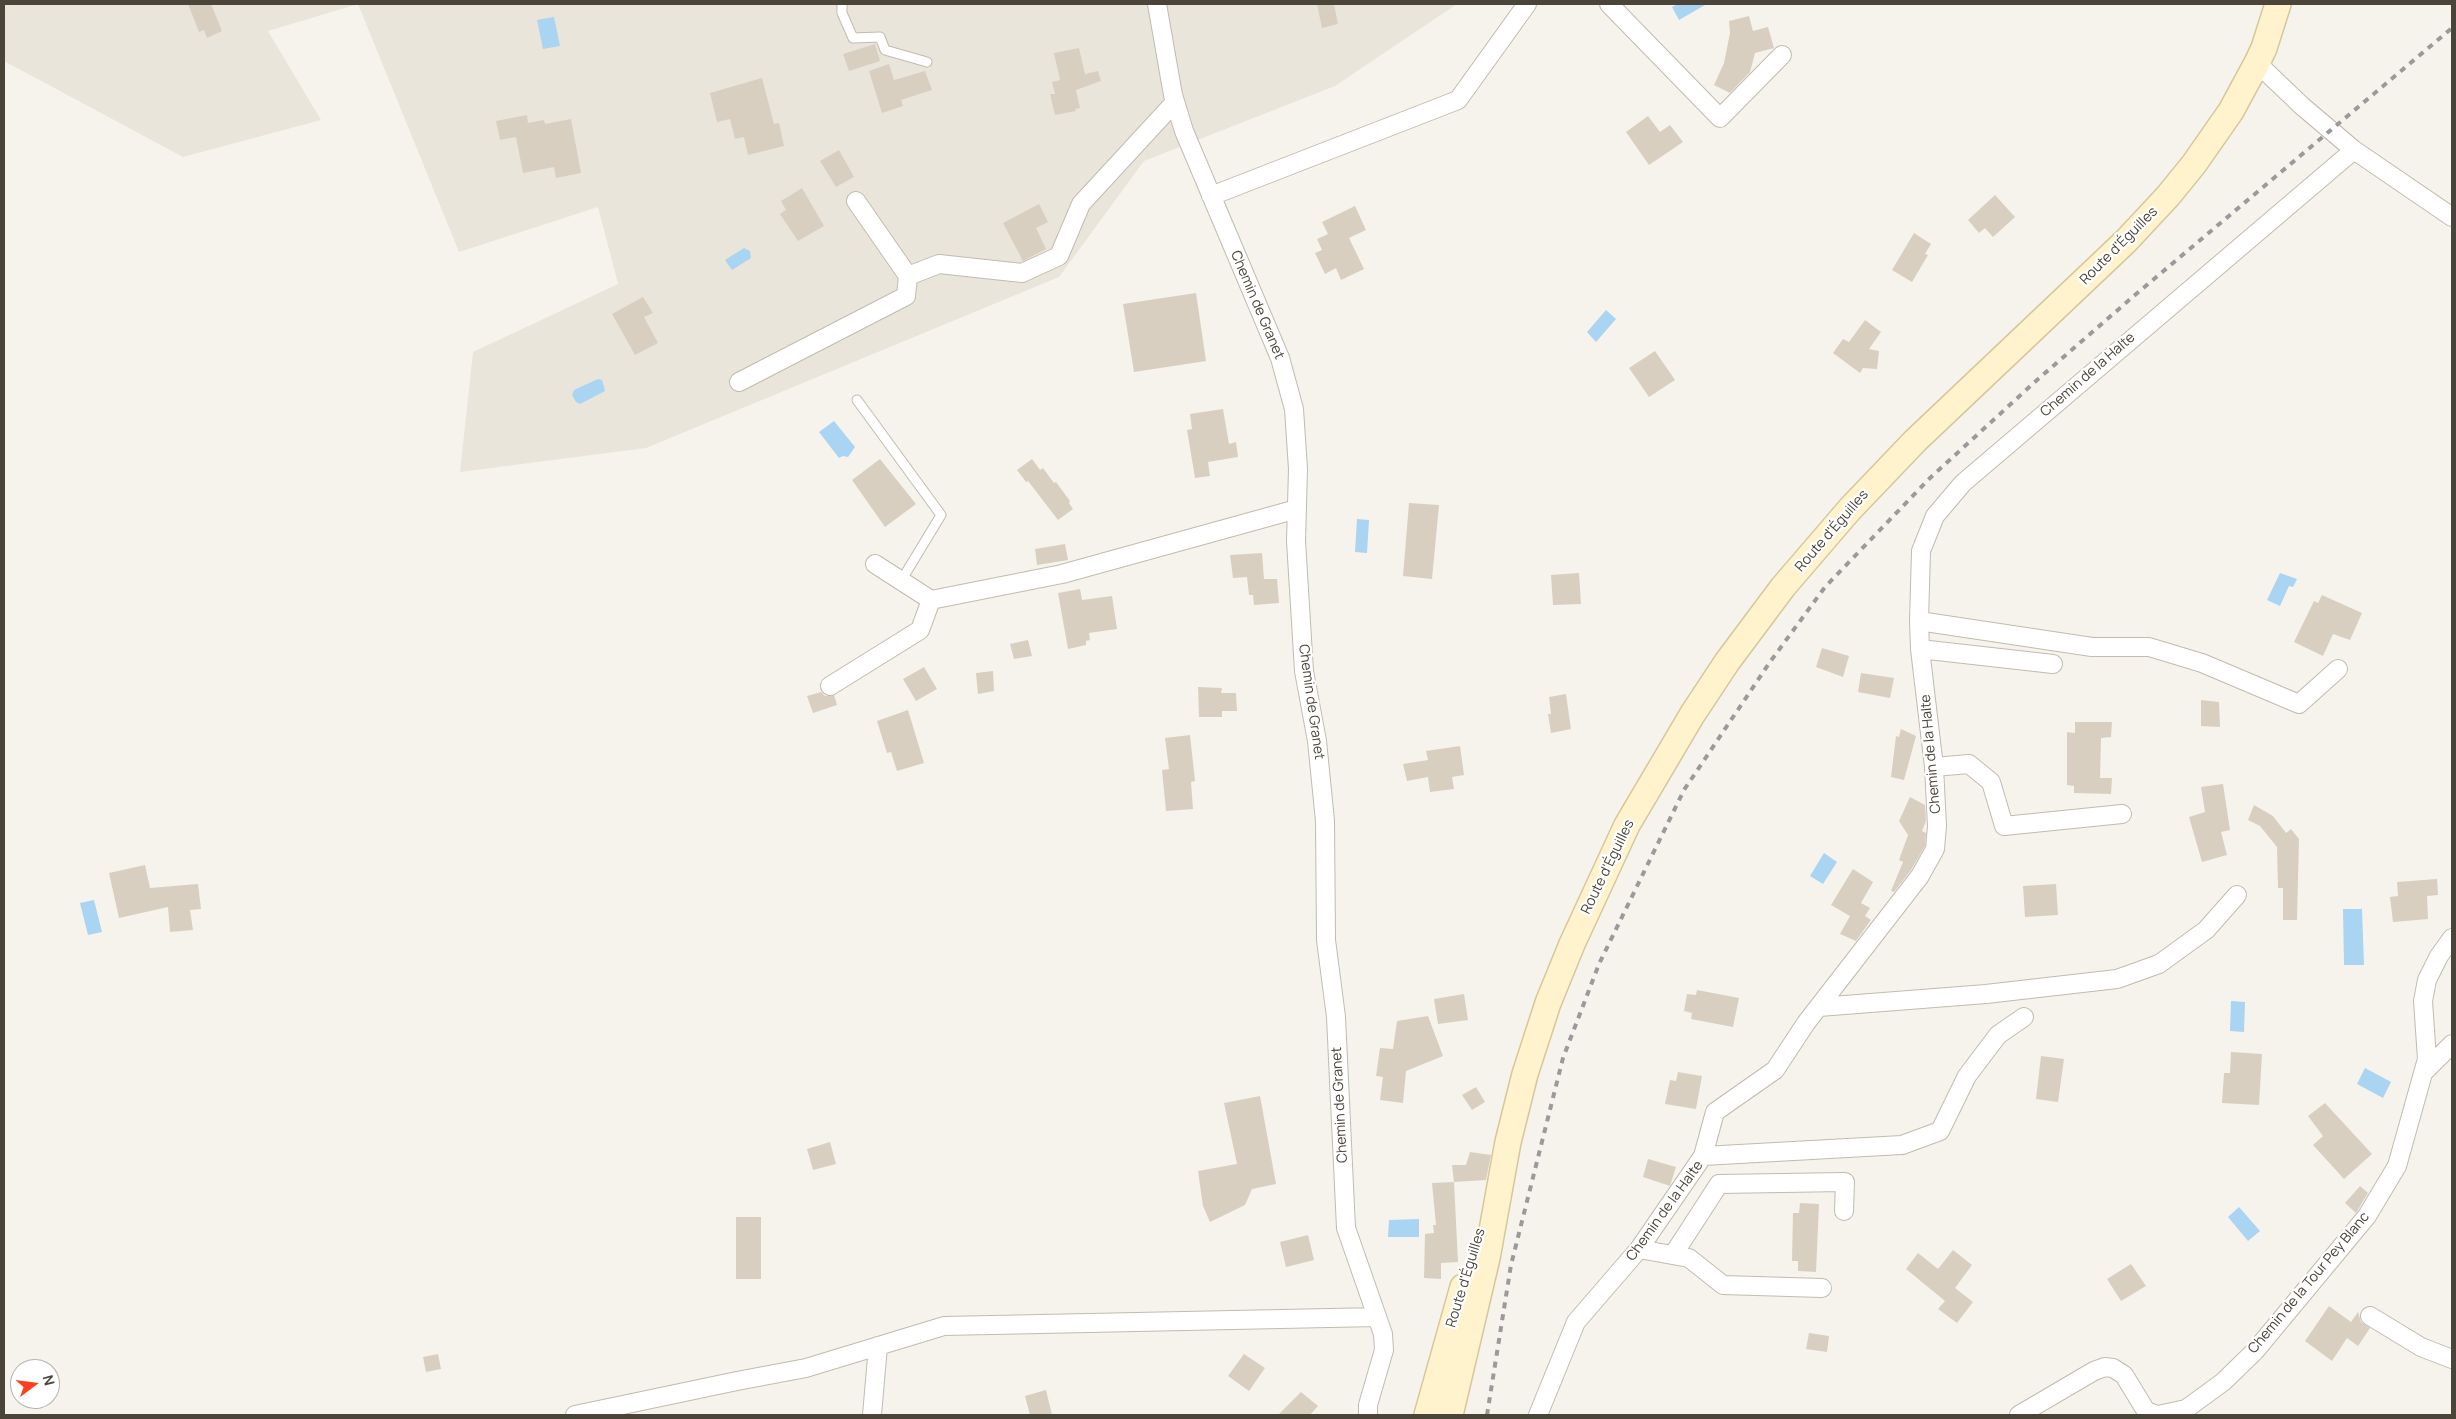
<!DOCTYPE html>
<html>
<head>
<meta charset="utf-8">
<style>
  body { margin:0 }
  #map { position:relative; width:2456px; height:1419px; overflow:hidden; background:#f6f3ec; font-family:Manrope,sans-serif }
  canvas { display:block }
  .frame { position:absolute; inset:0; border:5px solid #4b4439; pointer-events:none }
  .north { position:absolute; left:10px; top:1359px; width:50px; height:50px; box-sizing:border-box; background:#fff; border:1px solid #b7b4b0; border-radius:50%; rotate:75deg; font-size:14px; font-weight:700; line-height:20px; text-align:center; color:#4b4439 }
  .north::after { content:''; display:block; margin:auto; width:18px; height:22px; background:#fc3f1d; clip-path:polygon(50% 0,100% 100%,50% 72%,0 100%) }
</style>
</head>
<body>
<div id="map">
<canvas width="2456" height="1419"></canvas>
<div class="frame"></div>
<div class="north">N</div>
</div>
<script>
const ctx = document.querySelector('canvas').getContext('2d');
ctx.lineJoin = 'round';
function fill(path, color) {
  ctx.fillStyle = color;
  ctx.fill(path, 'evenodd');
}
function poly(rows) {
  const path = new Path2D();
  for (const r of rows) {
    path.moveTo(r[0], r[1]);
    for (let i = 2; i < r.length; i += 2) path.lineTo(r[i], r[i + 1]);
  }
  return path;
}
function trace(path, color, width, dash) {
  ctx.strokeStyle = color;
  ctx.lineWidth = width;
  ctx.lineCap = dash ? 'butt' : 'round';
  ctx.setLineDash(dash || []);
  ctx.stroke(path);
}
function drawText(font, color, halo, rows, align = 'center') {
  ctx.font = font + ' Manrope,sans-serif';
  ctx.lineWidth = 4.5;
  ctx.setLineDash([]);
  ctx.textBaseline = 'middle';
  ctx.strokeStyle = halo;
  ctx.fillStyle = color;
  for (const [text, x, y, turn = 0] of rows) {
    ctx.save();
    ctx.translate(x, y);
    ctx.rotate((+turn || 0) * Math.PI / 180);
    ctx.textAlign = isNaN(turn) ? turn : align;
    if (halo) ctx.strokeText(text, 0, 0);
    ctx.fillText(text, 0, 0);
    ctx.restore();
  }
}
const residential = poly([
  [4,4,1457,4,1335,86,1144,161,1059,277,646,448,460,472,473,352,618,284,598,207,459,252,358,4,268,31,321,120,183,157,4,61]
]);
const water = poly([
  [1678,4,1704,4,1705,5,1679,20,1672,7],
  [554,17,560,46,543,49,537,20],
  [744,248,750,251,751,258,732,270,725,260],
  [1606,310,1616,319,1596,342,1587,332],
  [598,379,602,380,605,391,580,404,576,402,572,395,574,390],
  [834,421,855,447,848,457,843,456,839,458,819,432],
  [1357,519,1369,520,1367,553,1355,552],
  [2280,573,2297,579,2293,587,2289,586,2280,606,2267,600],
  [1824,853,1837,862,1823,884,1810,876],
  [94,900,102,932,88,935,80,903],
  [2343,909,2362,909,2364,965,2344,965],
  [2231,1001,2245,1002,2244,1032,2230,1031],
  [2365,1068,2391,1082,2383,1098,2357,1084],
  [2239,1207,2260,1231,2248,1241,2228,1217],
  [1419,1219,1419,1237,1388,1237,1389,1220]
]);
const building = poly([
  [188,4,211,4,222,31,207,38,204,30,199,32],
  [1317,4,1334,4,1338,24,1322,28],
  [1749,16,1753,31,1768,27,1774,48,1755,53,1750,72,1730,93,1714,85,1724,63,1730,33,1729,21],
  [875,44,880,61,849,71,843,54],
  [1079,48,1085,74,1098,71,1101,81,1076,90,1080,108,1075,109,1076,111,1055,115,1050,94,1055,94,1052,82,1060,80,1054,53],
  [889,64,894,80,925,71,932,90,901,100,903,106,882,113,869,71],
  [762,78,774,124,779,123,784,146,748,155,744,137,735,139,730,119,717,122,710,93],
  [527,115,528,123,544,120,545,124,571,119,581,173,556,178,554,167,523,173,516,137,500,140,496,121],
  [1648,116,1660,132,1670,125,1683,142,1649,165,1626,132],
  [839,150,854,177,836,187,820,161],
  [802,188,824,226,798,241,780,214,786,210,781,201],
  [1995,195,2015,217,1993,237,1985,228,1979,233,1968,220],
  [1039,204,1048,222,1036,228,1046,249,1023,261,1003,223],
  [1355,206,1366,230,1349,238,1364,269,1341,280,1336,268,1325,274,1315,253,1322,250,1317,239,1328,234,1322,222],
  [1914,233,1931,244,1925,254,1928,255,1912,282,1892,270],
  [1196,293,1206,361,1134,372,1123,304],
  [643,297,653,313,644,317,658,343,635,355,612,314],
  [1865,320,1881,332,1869,349,1879,351,1877,369,1863,368,1860,373,1833,353,1843,339,1849,342],
  [1655,351,1675,380,1649,397,1629,368],
  [1223,409,1229,444,1236,442,1238,457,1208,462,1210,476,1195,478,1187,430,1192,429,1190,414],
  [880,459,916,504,885,527,852,480],
  [1032,459,1040,470,1043,468,1054,483,1056,482,1070,501,1069,503,1073,509,1058,520,1028,481,1026,482,1017,470],
  [1409,503,1439,505,1432,579,1403,576],
  [1065,544,1068,560,1037,565,1035,549],
  [1262,553,1264,579,1277,579,1279,603,1254,605,1253,595,1249,595,1247,577,1233,578,1230,555],
  [1579,573,1581,604,1553,605,1551,575],
  [1080,589,1082,600,1112,596,1117,629,1089,633,1090,640,1086,641,1086,645,1068,649,1058,593],
  [2322,595,2362,613,2350,640,2333,634,2323,656,2294,642,2314,601,2318,603],
  [1028,640,1032,656,1014,659,1010,644],
  [1822,648,1849,656,1843,677,1816,667],
  [924,667,937,689,916,701,903,679],
  [993,671,994,691,978,694,976,673],
  [1861,673,1894,678,1890,698,1858,692],
  [1198,687,1222,688,1221,693,1236,693,1237,711,1222,711,1222,717,1199,717],
  [821,692,825,696,834,695,837,705,813,713,807,696],
  [1566,694,1571,729,1551,733,1548,714,1551,714,1549,697],
  [2201,700,2219,702,2220,727,2201,726],
  [908,710,924,763,897,771,891,752,887,753,877,721],
  [2075,722,2112,722,2111,737,2101,738,2100,778,2112,778,2111,794,2074,793,2074,786,2067,785,2067,732,2075,733],
  [1901,729,1916,736,1904,780,1891,777,1896,736,1899,737],
  [1190,735,1195,781,1191,782,1193,809,1166,811,1162,770,1169,769,1165,738],
  [1460,746,1464,775,1452,777,1454,789,1430,792,1428,777,1407,781,1403,764,1428,760,1426,751],
  [2223,784,2230,830,2221,832,2227,855,2202,862,2189,817,2205,812,2201,787],
  [1910,797,1925,805,1926,821,1922,831,1926,833,1925,846,1911,870,1894,892,1891,891,1903,862,1899,860,1908,835,1899,821],
  [2254,805,2273,816,2286,833,2291,829,2299,839,2297,920,2283,920,2283,888,2278,888,2277,847,2260,826,2248,820],
  [145,865,150,888,198,884,201,909,190,910,193,930,170,932,168,907,119,918,109,873],
  [1853,869,1873,882,1861,903,1870,908,1865,916,1871,920,1856,941,1840,934,1850,916,1831,905],
  [2437,879,2438,895,2427,896,2428,919,2393,922,2390,897,2398,896,2397,882],
  [2056,884,2058,915,2025,917,2023,886],
  [1697,990,1739,998,1733,1027,1691,1019,1692,1013,1684,1011,1687,994,1696,995],
  [1464,994,1468,1020,1438,1024,1434,999],
  [1428,1016,1443,1056,1406,1071,1403,1103,1380,1100,1383,1077,1376,1076,1380,1048,1393,1049,1397,1021],
  [2231,1052,2262,1054,2259,1105,2222,1103,2224,1073,2230,1073],
  [2041,1056,2064,1059,2058,1102,2036,1099],
  [1678,1072,1702,1076,1696,1109,1665,1104,1670,1080,1676,1081],
  [1476,1087,1485,1102,1472,1110,1462,1095],
  [1260,1096,1276,1184,1252,1189,1245,1205,1210,1222,1203,1206,1198,1171,1237,1164,1224,1103],
  [2325,1103,2372,1154,2344,1179,2313,1145,2323,1136,2308,1116],
  [830,1142,836,1164,813,1170,807,1149],
  [1470,1152,1491,1155,1486,1180,1454,1182,1458,1262,1441,1263,1441,1279,1424,1278,1425,1234,1434,1233,1433,1225,1436,1225,1432,1183,1454,1182,1452,1165,1466,1165],
  [1648,1159,1676,1167,1670,1186,1643,1177],
  [2360,1186,2368,1193,2356,1213,2345,1203],
  [1800,1203,1819,1204,1816,1272,1798,1271,1798,1261,1792,1261,1793,1213,1799,1213],
  [736,1217,761,1217,761,1279,736,1279],
  [1308,1235,1314,1260,1286,1267,1280,1242],
  [1953,1250,1972,1265,1955,1288,1973,1302,1957,1323,1938,1309,1945,1301,1906,1269,1918,1253,1938,1269],
  [2131,1264,2146,1286,2121,1301,2107,1279],
  [2329,1306,2351,1322,2358,1312,2361,1322,2370,1328,2358,1346,2347,1338,2332,1361,2305,1341],
  [1809,1333,1829,1336,1827,1352,1806,1349],
  [438,1354,441,1369,426,1372,423,1357],
  [1244,1354,1265,1368,1249,1391,1228,1376],
  [1046,1390,1052,1415,1030,1415,1025,1396],
  [1301,1392,1318,1406,1310,1415,1278,1415]
]);
const lane = poly([
  [842,4,842,13,853,38,880,37,885,50,927,62],
  [857,400,941,515,901,581]
]);
const street = poly([
  [1157,4,1173,95,1184,131,1280,358,1294,409,1298,469,1296,541,1304,671,1317,741,1325,821,1326,940,1336,1017,1346,1228,1383,1334,1384,1350,1368,1405,1368,1415],
  [1609,4,1720,118,1782,55],
  [2257,63,2302,106,2354,150,2452,217],
  [1211,196,1458,100,1527,4],
  [856,201,908,276,939,264,1022,273,1059,256,1081,204,1175,102],
  [739,382,906,296,908,276],
  [875,564,931,600],
  [1919,621,2092,647,2149,647,2202,663,2299,704,2338,669],
  [1920,649,2053,664],
  [830,686,920,630,931,600,1062,574,1297,509],
  [1934,767,1969,764,1991,782,2004,826,2122,814],
  [1819,1007,1986,994,2117,979,2159,964,2206,930,2237,895],
  [2423,1073,2452,1044],
  [1703,1156,1902,1145,1940,1131,1967,1076,1998,1035,2024,1017],
  [1639,1249,1689,1258,1723,1285,1822,1288],
  [1673,1255,1719,1184,1845,1182,1844,1211],
  [2370,1316,2421,1347,2452,1359],
  [575,1415,737,1381,806,1368,944,1326,1377,1317],
  [872,1415,878,1346],
  [1538,1415,1576,1322,1639,1249,1703,1156,1715,1112,1775,1070,1806,1023,1920,876,1935,849,1937,826,1934,767,1920,649,1919,621,1921,551,1935,516,1963,483,2354,150],
  [2019,1415,2094,1371,2105,1367,2113,1368,2124,1375,2146,1411,2157,1415],
  [2158,1415,2186,1409,2223,1382,2255,1351,2367,1216,2397,1166,2427,1059,2423,1001,2427,980,2439,956,2452,938]
]);
const secondary = poly([
  [1427,1415,1463,1287],
  [1450,1415,1487,1258,1508,1142,1525,1074,1548,1003,1572,944,1627,825,1692,715,1727,662,1783,587,1850,509,1915,441,2126,241,2168,196,2194,164,2231,111,2257,63,2264,48,2278,4]
]);
const rail = poly([
  [1487,1415,1511,1265,1563,1058,1599,964,1684,790,1770,662,1825,587,1930,478,2037,380,2135,295,2452,28]
]);
const streetNames = [
  ["Route d'Éguilles",2119,246,-45],
  ["Chemin de Granet",1257,305,67],
  ["Chemin de la Halte",2088,375,-41],
  ["Route d'Éguilles",1832,531,-49],
  ["Chemin de Granet",1311,702,82],
  ["Chemin de la Halte",1931,754,-95],
  ["Route d'Éguilles",1608,867,-64],
  ["Chemin de Granet",1340,1105,-93],
  ["Chemin de la Halte",1665,1211,-54],
  ["Route d'Éguilles",1466,1278,-73],
  ["Chemin de la Tour Pey Blanc",2309,1283,-50]
];
fill(residential, '#eae5da');
fill(water, '#a9d4f2');
fill(building, '#d8cfc1');
trace(lane, '#c2bbae', 11);
trace(street, '#c2bbae', 20);
trace(secondary, '#d6c79b', 28);
trace(lane, '#fff', 9);
trace(street, '#fff', 18);
trace(secondary, '#fff3cd', 25);
trace(rail, '#9a9a9a', 4, [6, 6]);
drawText('14px', '#4b4439', '#fff', streetNames);
</script>
</body>
</html>
